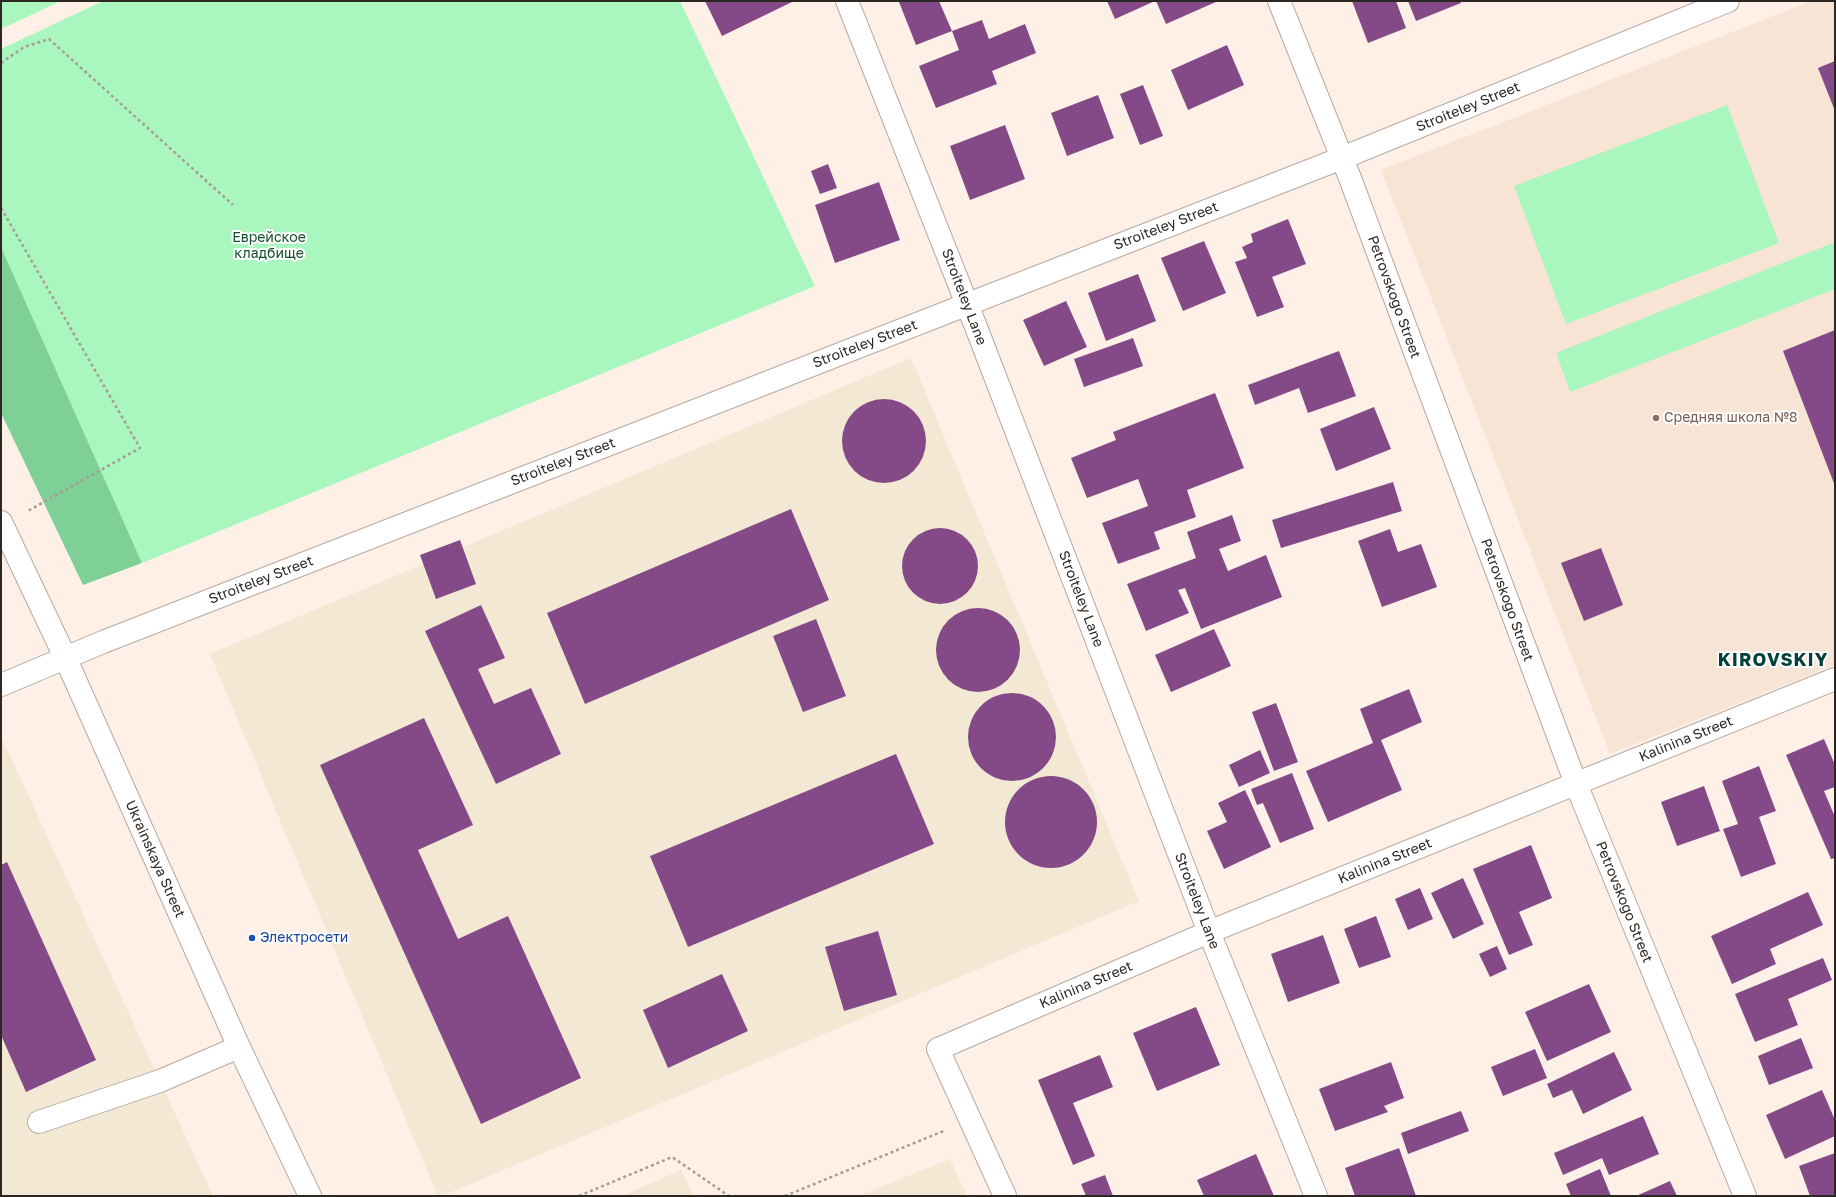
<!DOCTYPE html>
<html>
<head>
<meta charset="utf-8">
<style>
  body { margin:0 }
  #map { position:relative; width:1836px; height:1197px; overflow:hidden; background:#fef0e7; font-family:"Golos Text",sans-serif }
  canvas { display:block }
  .frame { position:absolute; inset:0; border:2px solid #2c2723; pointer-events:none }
</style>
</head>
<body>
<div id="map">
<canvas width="1836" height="1197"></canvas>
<div class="frame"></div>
</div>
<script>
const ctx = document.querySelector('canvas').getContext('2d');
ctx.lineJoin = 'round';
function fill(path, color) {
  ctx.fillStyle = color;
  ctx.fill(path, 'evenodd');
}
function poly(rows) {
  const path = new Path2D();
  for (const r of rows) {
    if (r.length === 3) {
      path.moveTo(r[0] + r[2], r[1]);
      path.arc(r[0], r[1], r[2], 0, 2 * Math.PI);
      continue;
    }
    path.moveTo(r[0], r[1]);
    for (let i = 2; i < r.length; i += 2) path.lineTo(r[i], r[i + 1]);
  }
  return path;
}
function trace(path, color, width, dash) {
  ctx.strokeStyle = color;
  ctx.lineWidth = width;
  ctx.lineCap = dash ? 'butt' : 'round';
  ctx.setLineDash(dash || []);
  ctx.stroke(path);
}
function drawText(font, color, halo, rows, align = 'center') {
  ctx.font = font + ' "Golos Text",sans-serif';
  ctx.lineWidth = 4;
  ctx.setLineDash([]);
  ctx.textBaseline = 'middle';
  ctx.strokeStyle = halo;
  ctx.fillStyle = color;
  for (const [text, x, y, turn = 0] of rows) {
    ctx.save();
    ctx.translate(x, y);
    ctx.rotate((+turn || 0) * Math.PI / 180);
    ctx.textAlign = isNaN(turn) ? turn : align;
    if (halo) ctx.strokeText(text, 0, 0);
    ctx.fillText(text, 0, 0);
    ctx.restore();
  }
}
const industrial = poly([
  [911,358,1139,901,442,1196,438,1196,210,654],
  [1,736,213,1196,1,1196],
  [950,1159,967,1196,858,1196],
  [681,1170,694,1196,622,1196]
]);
const built = poly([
  [1811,1,1835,1,1835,665,1610,754,1381,170]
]);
const green = poly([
  [1,1,61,1,1,29],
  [103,1,680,1,815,286,142,563,1,247,1,49],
  [1727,105,1779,243,1566,324,1514,186],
  [1833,243,1835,247,1835,289,1570,392,1556,353]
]);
const forest = poly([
  [1,247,142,563,83,585,1,413]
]);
const building = poly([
  [705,1,794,1,722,36],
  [900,1,939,1,952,31,916,45,899,2],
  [1107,1,1155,1,1115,19],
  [1156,1,1218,1,1166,24],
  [1352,1,1396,1,1406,28,1368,43],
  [1408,1,1460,1,1461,3,1416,21],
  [982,20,989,39,1025,24,1036,53,992,71,997,84,936,108,919,66,959,50,952,31],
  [1227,45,1244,85,1188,110,1171,70],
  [1835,61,1835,111,1818,68],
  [1143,85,1163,136,1140,145,1120,94],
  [1098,95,1114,138,1067,156,1051,113],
  [1005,125,1025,179,970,200,950,146],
  [828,164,837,188,820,194,811,171],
  [879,182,900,240,835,263,815,205],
  [1288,219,1306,264,1272,277,1284,307,1257,317,1235,262,1247,258,1242,247,1253,242,1251,234],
  [1204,241,1226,293,1183,311,1161,258],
  [1138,274,1156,321,1106,341,1088,293],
  [1066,301,1087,347,1044,366,1023,320],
  [1835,330,1835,486,1783,351],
  [1133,338,1143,366,1084,387,1074,359],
  [1339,351,1356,396,1308,413,1299,388,1255,405,1248,385],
  [1215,393,1244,468,1187,490,1196,517,1154,532,1160,549,1118,564,1102,523,1148,506,1138,479,1087,498,1071,458,1116,440,1113,432],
  [884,441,42],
  [1374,407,1391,449,1336,471,1320,429],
  [1393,482,1402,511,1281,548,1272,520],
  [791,509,829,600,585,704,547,613],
  [1232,515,1241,541,1219,549,1228,571,1266,555,1282,597,1201,629,1185,588,1178,590,1189,613,1146,631,1127,584,1196,558,1187,532],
  [940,566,38],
  [1390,529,1398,552,1421,544,1437,587,1382,607,1358,541],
  [460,540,476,584,436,599,420,555],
  [1601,548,1623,605,1584,621,1561,563],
  [481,605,505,658,478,669,494,704,531,688,561,754,496,784,425,631],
  [978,650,42],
  [816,619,846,696,803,712,773,636],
  [1214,629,1231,666,1171,692,1155,655],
  [1409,689,1422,722,1381,740,1402,790,1328,822,1306,771,1373,743,1360,709],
  [1012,737,44],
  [1276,703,1298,762,1274,771,1252,712],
  [424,718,473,825,418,850,458,939,508,916,581,1078,481,1124,320,765],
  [1824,739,1835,765,1835,787,1824,791,1835,817,1835,858,1831,859,1786,755],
  [1260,750,1270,773,1239,787,1229,765],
  [896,754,934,844,688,947,650,856],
  [1759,766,1776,811,1759,817,1776,864,1741,877,1723,829,1738,824,1722,781],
  [1292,773,1314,829,1280,843,1263,803,1257,805,1251,789],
  [1051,822,46],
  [1704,786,1720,831,1677,846,1661,802],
  [1245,790,1271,847,1224,869,1207,831,1227,822,1218,803],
  [1531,845,1552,898,1519,912,1533,945,1509,955,1473,869],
  [7,862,96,1060,26,1092,1,1035,1,865],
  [1463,878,1484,924,1453,939,1431,893],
  [1420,888,1433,919,1408,930,1395,899],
  [1808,892,1823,925,1770,949,1776,964,1732,984,1711,936],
  [1376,916,1391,957,1359,968,1344,929],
  [878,931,897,995,844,1011,825,947],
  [1323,935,1340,983,1288,1002,1271,954],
  [1497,946,1507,969,1490,977,1479,954],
  [1823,958,1832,980,1788,999,1798,1025,1755,1042,1735,994],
  [722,974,748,1031,668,1068,643,1010],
  [1589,984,1611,1032,1547,1061,1525,1012],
  [1196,1007,1220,1065,1157,1091,1133,1033],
  [1801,1038,1813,1068,1769,1085,1758,1056],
  [1535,1049,1547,1078,1503,1096,1491,1067],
  [1614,1052,1632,1090,1583,1114,1572,1090,1553,1098,1547,1084],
  [1100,1055,1113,1087,1073,1103,1095,1156,1073,1165,1038,1080],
  [1391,1062,1404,1098,1384,1106,1388,1112,1335,1131,1319,1089],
  [1822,1090,1835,1120,1835,1136,1785,1159,1766,1115],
  [1461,1111,1469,1131,1408,1154,1401,1133],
  [1643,1116,1659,1154,1609,1175,1602,1158,1563,1175,1554,1153],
  [1399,1148,1416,1196,1355,1196,1345,1168],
  [1835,1153,1835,1196,1810,1196,1799,1166],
  [1256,1154,1274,1196,1204,1196,1197,1180],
  [1600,1169,1611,1196,1571,1196,1566,1184],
  [1105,1175,1113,1196,1086,1196,1081,1184],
  [1670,1181,1677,1196,1636,1196]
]);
const path = poly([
  [1,63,24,47,49,39,233,205],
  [1,208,140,448,26,512],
  [579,1196,672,1157,729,1196],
  [785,1196,946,1130]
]);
const minor = poly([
  [847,1,976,327,1209,932,1316,1196],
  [1279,1,1350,178,1576,784,1745,1196],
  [1,522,65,657,239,1047,310,1196],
  [1,685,103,642,1342,158,1728,1],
  [39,1122,160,1081,239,1047],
  [1005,1196,938,1049,1209,932,1835,679]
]);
const markers = [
  [1656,418,4,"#8d6e63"],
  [252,938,4,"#1a4fb4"]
];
const streetNames = [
  ["Stroiteley Street",1468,107,-22],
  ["Stroiteley Street",1166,226,-21],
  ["Stroiteley Lane",964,297,69],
  ["Petrovskogo Street",1394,297,70],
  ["Stroiteley Street",865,344,-21],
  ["Stroiteley Street",563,462,-21],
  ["Stroiteley Street",261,580,-21],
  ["Stroiteley Lane",1081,599,69],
  ["Petrovskogo Street",1507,600,70],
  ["Kalinina Street",1686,739,-22],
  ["Ukrainskaya Street",155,859,66],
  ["Kalinina Street",1385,861,-22],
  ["Stroiteley Lane",1197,901,69],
  ["Petrovskogo Street",1624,902,68],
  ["Kalinina Street",1086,985,-23]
];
const parkNames = [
  ["Еврейское",269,238],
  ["кладбище",269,254]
];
const educationNames = [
  ["Средняя школа №8",1664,418]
];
const transitNames = [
  ["Электросети",260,938]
];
const districtNames = [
  ["KIROVSKIY",1773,660]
];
fill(industrial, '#f3e8d3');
fill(built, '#f8e4d5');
fill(green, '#a9f7be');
fill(forest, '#7ed096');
fill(building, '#844a88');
trace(minor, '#b6a9a0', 24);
trace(path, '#a79d96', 2.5, [3, 3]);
trace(minor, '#fff', 22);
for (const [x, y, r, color] of markers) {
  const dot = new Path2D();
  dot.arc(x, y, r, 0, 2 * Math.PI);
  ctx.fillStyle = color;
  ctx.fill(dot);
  trace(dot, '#fff', 1.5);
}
drawText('14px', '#2c2723', '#fff', streetNames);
drawText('14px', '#13502b', '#fff', parkNames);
drawText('14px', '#785e54', '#fff', educationNames, 'left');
drawText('14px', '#164399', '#fff', transitNames, 'left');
ctx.letterSpacing = '1px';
drawText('bold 18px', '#014139', '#fff', districtNames);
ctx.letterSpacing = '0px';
</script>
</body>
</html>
